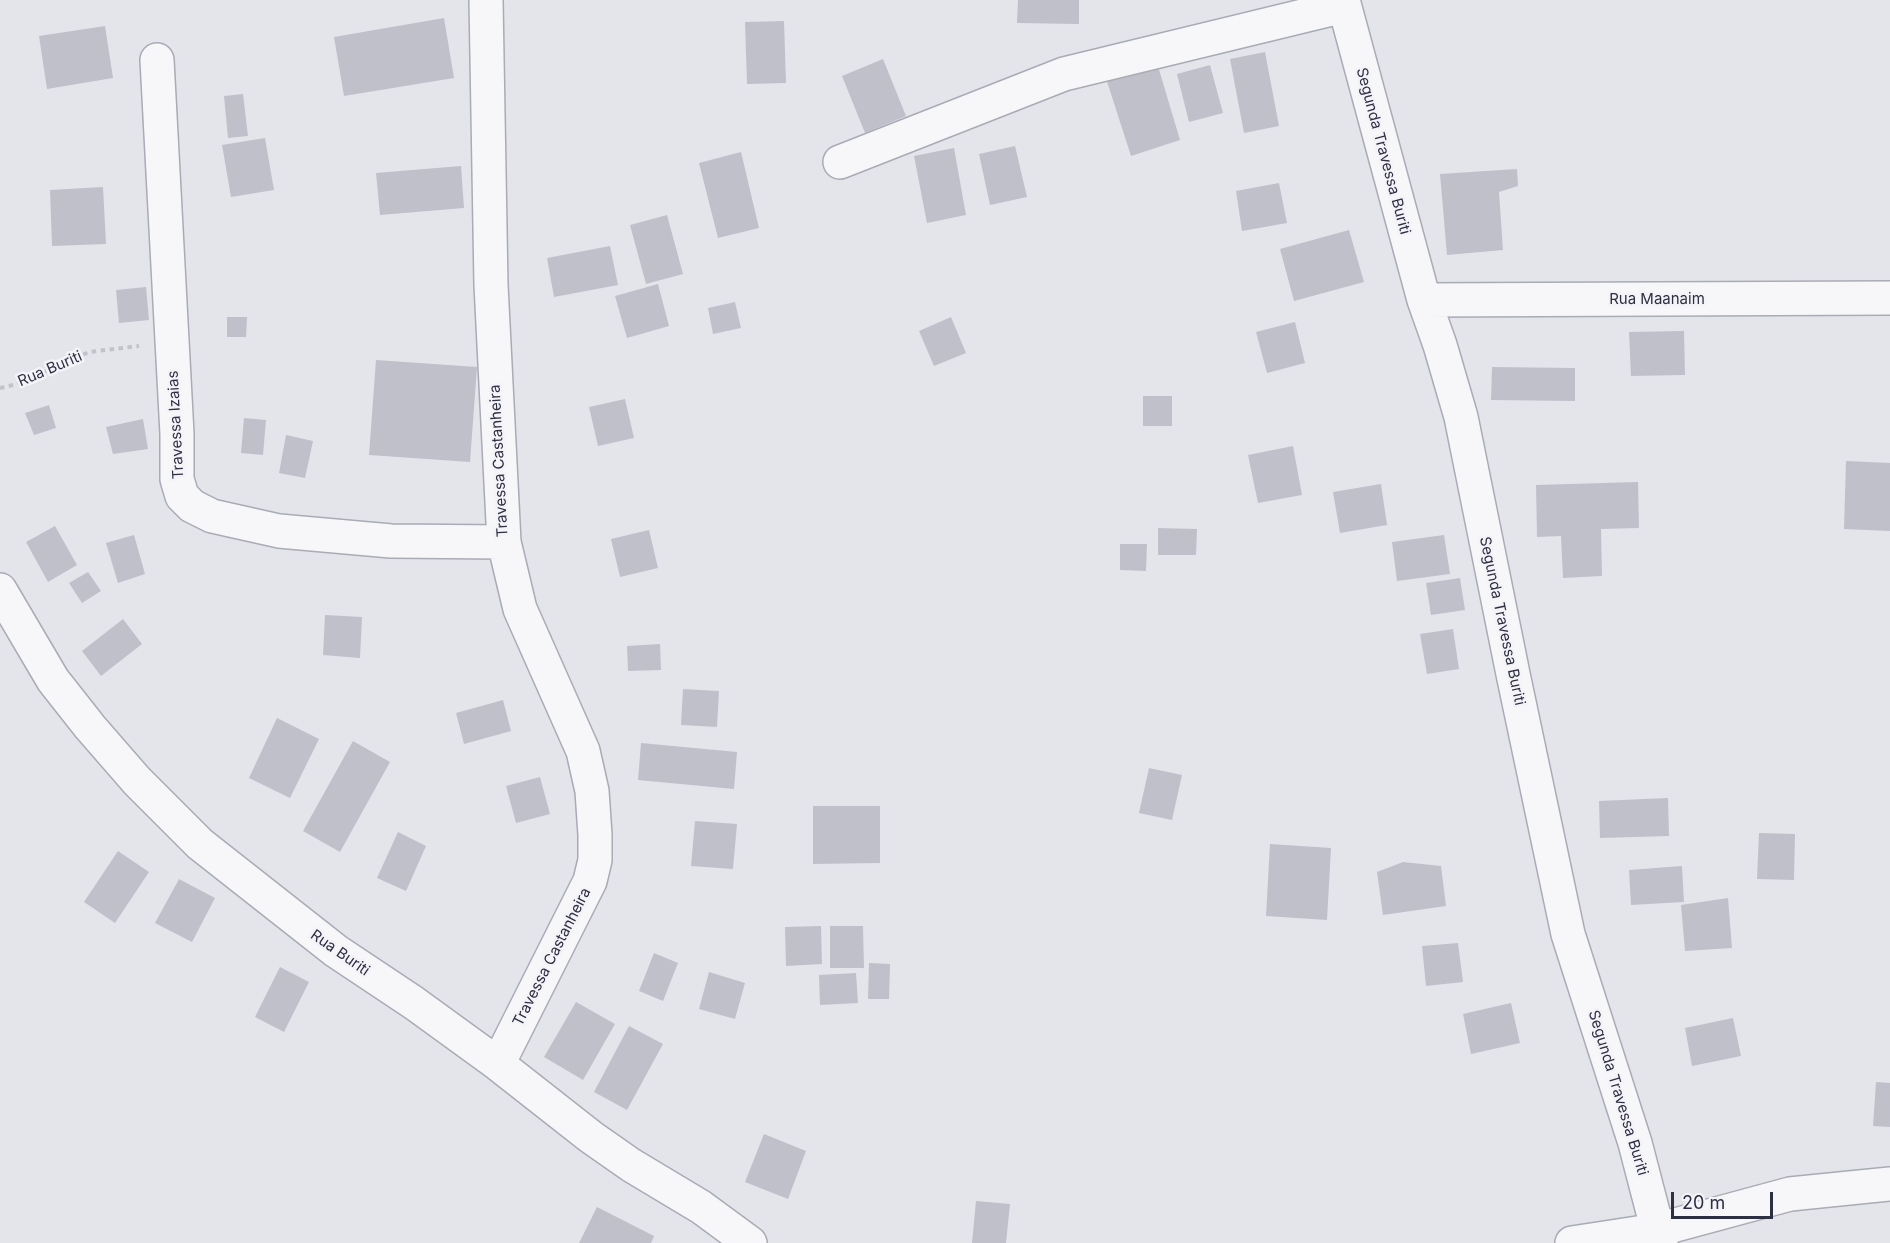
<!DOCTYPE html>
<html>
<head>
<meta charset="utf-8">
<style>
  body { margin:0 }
  #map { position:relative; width:1890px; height:1243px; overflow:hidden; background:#e4e5eb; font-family:Inter,sans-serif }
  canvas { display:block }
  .scale { position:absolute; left:1671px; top:1192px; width:102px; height:27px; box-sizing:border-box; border:3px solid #2d2f42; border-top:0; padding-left:8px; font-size:18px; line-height:21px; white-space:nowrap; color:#2d2f42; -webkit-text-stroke:4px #f4f4f8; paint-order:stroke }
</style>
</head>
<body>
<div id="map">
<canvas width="1890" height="1243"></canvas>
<div class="scale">20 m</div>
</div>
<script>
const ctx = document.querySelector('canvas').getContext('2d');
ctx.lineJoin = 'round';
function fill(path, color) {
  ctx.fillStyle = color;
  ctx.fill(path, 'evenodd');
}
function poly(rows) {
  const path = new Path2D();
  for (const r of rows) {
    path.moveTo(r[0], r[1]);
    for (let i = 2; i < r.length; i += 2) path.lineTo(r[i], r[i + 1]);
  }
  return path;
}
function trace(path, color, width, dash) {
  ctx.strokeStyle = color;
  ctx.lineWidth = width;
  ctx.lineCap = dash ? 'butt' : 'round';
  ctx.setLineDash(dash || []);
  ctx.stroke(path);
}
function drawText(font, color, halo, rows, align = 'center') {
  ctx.font = font + ' Inter,sans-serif';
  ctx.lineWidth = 5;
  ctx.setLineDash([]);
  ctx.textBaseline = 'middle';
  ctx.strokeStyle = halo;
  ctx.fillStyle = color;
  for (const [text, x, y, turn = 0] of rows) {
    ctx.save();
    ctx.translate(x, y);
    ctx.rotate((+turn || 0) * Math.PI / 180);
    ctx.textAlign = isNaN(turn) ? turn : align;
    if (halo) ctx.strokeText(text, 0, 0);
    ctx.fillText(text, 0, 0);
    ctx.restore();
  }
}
const building = poly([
  [1018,0,1079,0,1079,24,1017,23],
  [444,18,454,78,344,96,334,37],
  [784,21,786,83,747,84,745,22],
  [105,26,113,78,47,89,39,36],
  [1265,52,1279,126,1244,133,1230,59],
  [1155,56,1180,140,1131,156,1104,72],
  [883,59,906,116,865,133,842,76],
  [1210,65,1223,113,1189,122,1177,74],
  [243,94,248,136,228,138,224,96],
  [265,138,274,190,231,197,222,145],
  [1015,146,1027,197,990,205,979,154],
  [954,148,966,215,927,223,914,156],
  [741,152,759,228,718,238,699,163],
  [461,166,464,208,380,215,376,173],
  [1517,169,1518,186,1499,192,1503,250,1447,255,1440,174],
  [1279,183,1287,223,1242,231,1236,191],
  [103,187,106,244,52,246,50,190],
  [667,215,683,274,646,284,630,225],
  [1349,230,1364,282,1294,301,1280,249],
  [610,246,618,285,554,297,547,258],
  [658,284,669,326,627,338,615,296],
  [146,287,149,320,119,323,116,290],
  [735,302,741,328,713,334,708,308],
  [227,317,247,317,246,337,227,337],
  [951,317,966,353,934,366,919,331],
  [1295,322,1305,363,1267,373,1256,332],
  [1684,331,1685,375,1631,376,1629,332],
  [376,360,477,367,470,462,369,455],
  [1492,367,1575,368,1575,401,1491,400],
  [1143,396,1172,396,1172,426,1143,426],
  [625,399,634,438,598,446,589,407],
  [49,405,56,428,34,435,25,413],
  [244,418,266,420,263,455,241,453],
  [143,419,148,449,113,454,106,427],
  [286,435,313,441,305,478,279,473],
  [1293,446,1302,495,1258,503,1248,455],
  [1846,461,1890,463,1890,531,1844,529],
  [1638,482,1639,528,1601,529,1602,576,1563,578,1561,536,1537,537,1536,485],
  [1381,484,1387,525,1340,533,1333,492],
  [55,526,77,565,48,582,26,542],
  [1158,528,1197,529,1196,555,1158,555],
  [649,530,658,568,620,577,611,539],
  [134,535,145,574,118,583,106,543],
  [1444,535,1450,574,1397,581,1392,542],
  [1120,544,1147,544,1146,571,1120,570],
  [88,572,101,591,82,603,69,583],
  [1460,578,1465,610,1431,615,1426,583],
  [325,615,362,617,360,658,323,655],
  [123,619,142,644,101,676,82,651],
  [1453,629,1459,669,1427,674,1420,634],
  [660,644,661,670,628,671,627,646],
  [683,689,719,691,717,727,681,725],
  [503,700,511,731,464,744,456,713],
  [277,718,319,739,290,798,249,778],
  [353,741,390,762,340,852,303,831],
  [641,743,737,752,734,789,638,780],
  [1149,768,1182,775,1172,820,1139,813],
  [540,777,550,814,516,823,506,786],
  [1668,798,1669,836,1600,838,1599,801],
  [813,806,880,806,880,863,813,864],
  [695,821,737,824,733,869,691,866],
  [398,832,426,846,406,891,377,878],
  [1759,833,1795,834,1794,880,1757,879],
  [1270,844,1331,848,1327,920,1266,916],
  [118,851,149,872,115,923,84,902],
  [1403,862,1441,866,1446,906,1383,915,1377,872],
  [1682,866,1684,902,1631,905,1629,870],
  [179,879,215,898,192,942,155,923],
  [1728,898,1732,948,1685,951,1681,905],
  [821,926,822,964,786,966,785,927],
  [830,926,863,926,864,968,830,968],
  [1458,943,1463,982,1426,986,1422,946],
  [654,953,678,963,663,1001,639,991],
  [869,963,890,964,889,999,868,999],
  [280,967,309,982,284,1032,255,1017],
  [709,972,745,983,735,1019,699,1009],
  [856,973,858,1003,820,1005,819,975],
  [576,1002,615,1024,583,1080,544,1057],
  [1511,1003,1520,1043,1471,1054,1463,1014],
  [1733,1018,1741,1056,1692,1066,1685,1028],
  [629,1026,663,1044,627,1110,594,1092],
  [1876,1082,1890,1083,1890,1127,1873,1126],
  [764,1134,806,1151,788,1199,745,1182],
  [976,1201,1010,1204,1006,1243,972,1243],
  [597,1207,654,1236,651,1243,579,1243]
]);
const path = poly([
  [0,388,17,384,89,352,139,346]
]);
const minor = poly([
  [486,0,491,285,504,542,520,609,583,751,592,791,595,835,595,860,590,881,498,1064],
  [1343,0,1424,300,1440,345,1461,417,1513,674,1568,934,1635,1143,1661,1243],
  [157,60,177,434,177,479,182,496,192,506,212,516,279,531,391,541,504,542],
  [840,162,1064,74,1344,6],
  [1424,300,1890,298],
  [0,590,53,680,90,727,137,781,200,844,336,951,414,1003,498,1064,591,1137,631,1165,701,1207,750,1243],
  [1572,1243,1657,1230,1790,1194,1890,1184]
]);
const streetNames = [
  ["Segunda Travessa Buriti",1383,151,75],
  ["Rua Maanaim",1657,299],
  ["Rua Buriti",50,369,-23],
  ["Travessa Izaias",176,425,-93],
  ["Travessa Castanheira",499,461,-93],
  ["Segunda Travessa Buriti",1502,621,78],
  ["Rua Buriti",340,953,35],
  ["Travessa Castanheira",552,957,-63],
  ["Segunda Travessa Buriti",1618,1093,73]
];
fill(building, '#bfc0ca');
trace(minor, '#a9abb5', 36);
trace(path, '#c2c3c9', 4, [4.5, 4.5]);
trace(minor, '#f7f7f9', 33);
drawText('15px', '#2d2f42', '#f4f4f8', streetNames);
</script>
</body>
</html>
